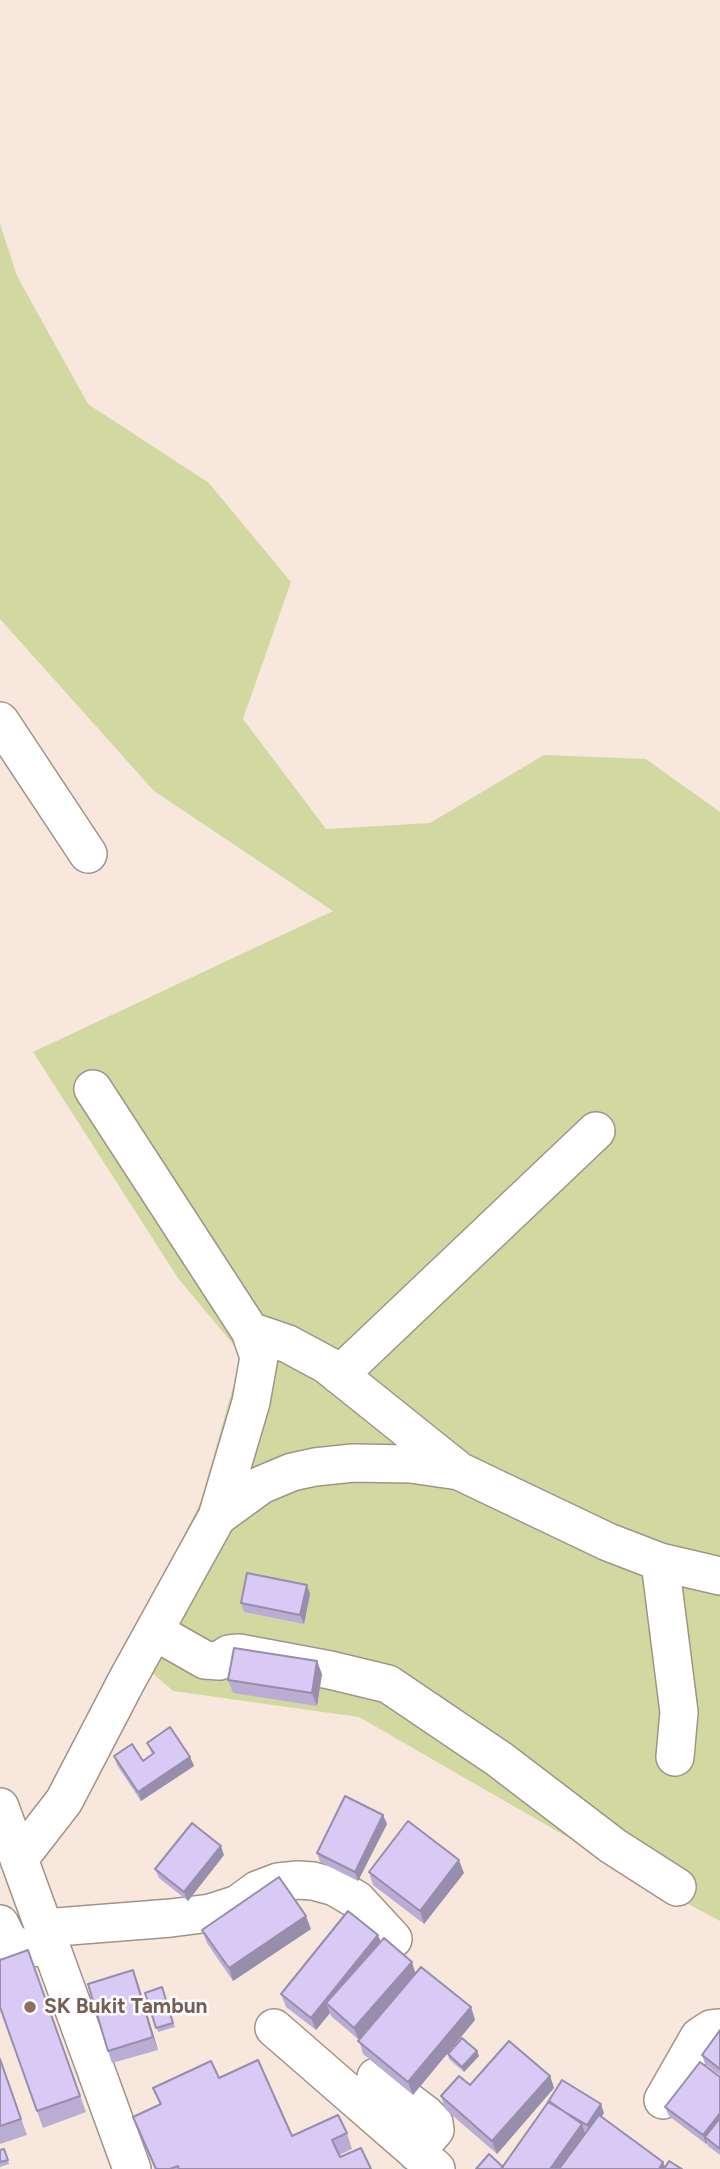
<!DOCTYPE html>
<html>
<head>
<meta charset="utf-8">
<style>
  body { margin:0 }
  canvas { display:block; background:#f8e7dc }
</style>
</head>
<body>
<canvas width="720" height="2169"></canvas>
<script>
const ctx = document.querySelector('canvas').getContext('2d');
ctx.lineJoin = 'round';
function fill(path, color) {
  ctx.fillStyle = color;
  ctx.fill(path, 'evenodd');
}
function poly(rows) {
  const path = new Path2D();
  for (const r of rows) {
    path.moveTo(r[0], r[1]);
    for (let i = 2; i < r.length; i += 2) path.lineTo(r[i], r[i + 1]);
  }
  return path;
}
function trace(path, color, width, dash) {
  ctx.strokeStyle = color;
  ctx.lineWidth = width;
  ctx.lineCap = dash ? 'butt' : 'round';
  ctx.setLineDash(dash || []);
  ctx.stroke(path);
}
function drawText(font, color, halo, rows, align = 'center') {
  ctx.font = font + ' Figtree,sans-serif';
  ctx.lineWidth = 5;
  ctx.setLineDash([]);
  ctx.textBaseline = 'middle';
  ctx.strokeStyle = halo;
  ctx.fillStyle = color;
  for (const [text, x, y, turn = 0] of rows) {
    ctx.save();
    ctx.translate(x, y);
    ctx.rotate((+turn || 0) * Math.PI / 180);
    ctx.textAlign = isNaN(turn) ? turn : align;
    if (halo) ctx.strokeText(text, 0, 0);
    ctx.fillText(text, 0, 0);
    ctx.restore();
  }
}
const green = poly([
  [0,224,17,276,88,404,209,483,291,582,243,719,326,829,430,823,544,755,646,759,720,812,720,1921,614,1864,359,1717,173,1691,126,1650,201,1501,242,1355,178,1278,33,1052,333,911,154,791,0,619]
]);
const minor = poly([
  [0,721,88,854],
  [93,1089,250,1331,259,1357,251,1402,217,1517],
  [250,1331,288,1344,327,1365,458,1470],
  [339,1375,596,1131],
  [660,1562,679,1712,675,1757],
  [154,1631,205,1660,219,1661,229,1654,239,1653,330,1670,388,1684,499,1759,613,1846,677,1887],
  [0,1807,132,2169],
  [19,1859,64,1801,127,1680,217,1517,261,1485,292,1472,315,1467,353,1463,411,1464,459,1471,608,1542,660,1562,720,1576],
  [0,1924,9,1942,22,1948,51,1947],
  [44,1928,171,1918,210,1913,238,1904,257,1890,278,1882,298,1880,313,1881,335,1887,357,1900,393,1939],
  [274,2028,436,2169],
  [376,2077,425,2114,434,2123,435,2130,416,2152],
  [663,2100,699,2037,711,2029,720,2028]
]);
const wall = poly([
  [310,1594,304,1624,244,1612,241,1603],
  [322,1674,317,1706,233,1693,228,1680],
  [147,1743,190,1757,194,1766,141,1801,117,1765,114,1756,143,1761,152,1754],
  [383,1815,387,1824,358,1881,320,1862,317,1853],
  [224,1855,188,1901,159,1878,155,1869],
  [369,1872,464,1873,424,1924,373,1885],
  [311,1929,233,1981,207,1943,202,1930],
  [378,1935,381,1942,415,1973,471,2007,475,2020,413,2095,363,2054,359,2040,331,2016,330,2013,316,2030,286,2007,281,1994],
  [28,1950,86,2112,43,2128,0,2007],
  [133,1970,158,2050,112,2063,108,2051],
  [162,1987,175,2027,158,2032,145,1993],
  [720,2030,720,2075,705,2064,702,2055],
  [477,2051,479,2056,464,2072,449,2059,448,2054],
  [0,2059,27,2135,0,2144],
  [550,2076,554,2088,497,2154,445,2109,441,2096,470,2085],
  [720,2077,720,2155,708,2146,707,2143,706,2144,669,2116,665,2107],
  [219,2078,292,2136,347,2133,352,2149,339,2155,340,2157,371,2169,155,2169,139,2133,133,2117,160,2105,153,2088],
  [549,2102,604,2113,601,2117,663,2162,665,2167,503,2167],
  [0,2150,8,2160,9,2164,0,2167]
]);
const shadedWall = poly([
  [307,1585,310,1594,304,1624,300,1615],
  [317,1661,322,1674,317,1706,312,1693],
  [190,1757,194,1766,141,1801,138,1792],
  [383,1815,387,1824,358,1881,355,1872],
  [221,1846,224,1855,188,1901,184,1892],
  [459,1860,464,1873,424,1924,420,1911],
  [306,1916,311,1929,233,1981,229,1968],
  [378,1935,383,1947,326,2003,330,2013,316,2030,311,2018],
  [412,1962,416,1975,359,2040,354,2028],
  [133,1970,138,1983,158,2050,153,2037],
  [471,2007,475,2020,413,2095,408,2082],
  [477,2051,479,2056,464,2072,462,2067],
  [550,2076,554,2088,497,2154,492,2141],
  [601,2104,604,2113,591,2134,587,2125],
  [720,2113,720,2126,705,2137,707,2143,706,2144,703,2135],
  [582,2124,586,2137,563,2169,550,2169],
  [663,2162,666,2169,659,2169]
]);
const building = poly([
  [247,1573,307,1585,300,1615,241,1603,247,1573],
  [234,1648,317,1661,312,1693,228,1680,234,1648],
  [170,1727,190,1757,138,1792,114,1756,132,1744,143,1761,154,1753,147,1743,170,1727],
  [345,1796,383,1815,355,1872,317,1853,345,1796],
  [408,1821,459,1860,420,1911,369,1872,408,1821],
  [192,1823,221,1846,184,1892,155,1869,192,1823],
  [279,1877,306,1916,229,1968,202,1930,279,1877],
  [348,1911,378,1935,311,2018,281,1994,348,1911],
  [384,1938,412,1962,354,2028,326,2003,384,1938],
  [28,1950,80,2096,37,2111,0,2007,0,1960,28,1950],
  [421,1967,471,2007,408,2082,358,2041,421,1967],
  [133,1970,153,2037,108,2051,88,1984,133,1970],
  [162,1987,173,2023,156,2028,145,1993,162,1987],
  [720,2030,720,2069,702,2055,720,2030],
  [462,2038,477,2051,462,2067,448,2054,462,2038],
  [509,2041,550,2076,492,2141,441,2096,459,2076,470,2085,509,2041],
  [0,2059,21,2119,0,2126,0,2059],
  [258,2060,292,2136,338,2115,347,2133,332,2140,340,2157,361,2148,371,2169,179,2169,178,2166,170,2169,156,2169,133,2117,161,2104,153,2088,211,2061,219,2078,258,2060],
  [700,2062,720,2077,720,2113,703,2135,665,2107,700,2062],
  [562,2080,601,2104,587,2125,548,2102,562,2080],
  [549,2101,582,2124,550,2169,501,2169,549,2101],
  [599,2115,663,2162,659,2169,559,2169,599,2115],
  [720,2118,720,2149,705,2137,720,2118],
  [4,2149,8,2160,0,2162,0,2150,4,2149],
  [489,2154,503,2167,501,2169,476,2169,489,2154],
  [669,2161,682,2169,664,2169,669,2161]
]);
const markers = [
  [30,2007,7,"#8d6e63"]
];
const educationNames = [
  ["SK Bukit Tambun",44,2007]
];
fill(green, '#d2d9a0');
trace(minor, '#a29388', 40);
trace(minor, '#fff', 37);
fill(wall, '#baadd3');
fill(shadedWall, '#978dac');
fill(building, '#d8c9f5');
trace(building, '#978dac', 2);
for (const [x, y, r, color] of markers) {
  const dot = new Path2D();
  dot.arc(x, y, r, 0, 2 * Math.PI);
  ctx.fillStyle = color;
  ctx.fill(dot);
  trace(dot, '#fff', 2.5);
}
drawText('bold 21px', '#785e54', '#fff', educationNames, 'left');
</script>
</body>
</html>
